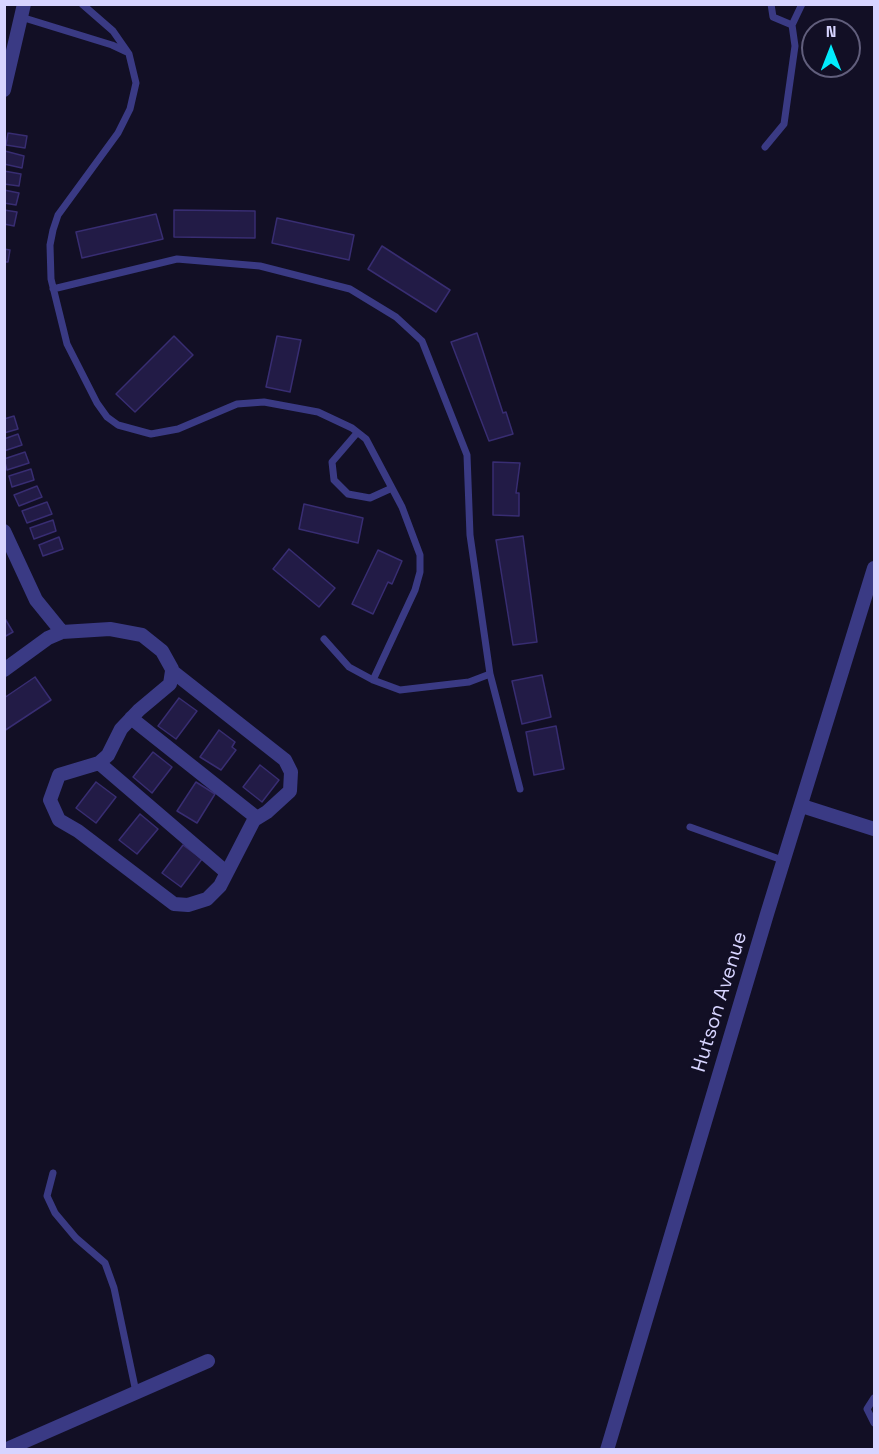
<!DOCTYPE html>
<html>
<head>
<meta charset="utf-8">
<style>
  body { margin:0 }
  #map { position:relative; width:879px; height:1454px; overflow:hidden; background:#120f25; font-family:"Space Grotesk",sans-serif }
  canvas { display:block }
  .frame { position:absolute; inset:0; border:6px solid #d7d4ff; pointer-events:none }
  .north { position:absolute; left:801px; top:18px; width:60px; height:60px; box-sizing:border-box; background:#120f25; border:2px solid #615e7c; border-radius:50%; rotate:0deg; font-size:16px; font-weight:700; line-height:24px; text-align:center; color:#d7d4ff }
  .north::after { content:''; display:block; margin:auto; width:21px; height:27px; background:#02ecfd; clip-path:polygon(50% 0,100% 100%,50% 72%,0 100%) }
</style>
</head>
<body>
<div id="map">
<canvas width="879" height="1454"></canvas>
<div class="frame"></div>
<div class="north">N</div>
</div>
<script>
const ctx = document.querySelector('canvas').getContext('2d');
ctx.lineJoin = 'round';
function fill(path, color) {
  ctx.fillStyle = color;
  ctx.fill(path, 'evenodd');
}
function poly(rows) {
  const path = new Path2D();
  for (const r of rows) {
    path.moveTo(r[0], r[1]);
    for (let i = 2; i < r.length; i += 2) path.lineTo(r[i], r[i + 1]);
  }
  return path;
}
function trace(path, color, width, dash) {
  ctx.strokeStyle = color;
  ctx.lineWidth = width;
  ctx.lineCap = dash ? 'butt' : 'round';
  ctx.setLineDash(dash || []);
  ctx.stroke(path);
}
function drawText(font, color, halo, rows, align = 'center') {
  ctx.font = font + ' "Space Grotesk",sans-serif';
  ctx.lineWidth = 5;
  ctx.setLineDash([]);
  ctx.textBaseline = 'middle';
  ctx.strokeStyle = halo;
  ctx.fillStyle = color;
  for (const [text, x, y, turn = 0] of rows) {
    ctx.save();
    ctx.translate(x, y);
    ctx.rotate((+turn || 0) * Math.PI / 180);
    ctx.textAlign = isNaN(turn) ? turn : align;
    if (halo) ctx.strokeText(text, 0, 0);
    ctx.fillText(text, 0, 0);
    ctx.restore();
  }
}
const building = poly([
  [8,133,27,136,25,148,6,145,8,133],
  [5,151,24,156,22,168,4,164,5,151],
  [4,171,21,174,19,186,4,184,4,171],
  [4,190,19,193,16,205,4,203,4,190],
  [4,210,17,212,14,226,4,224,4,210],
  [174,210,255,211,255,238,174,237,174,210],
  [156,214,163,239,82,258,76,232,156,214],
  [277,218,354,235,349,260,272,243,277,218],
  [382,246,450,290,436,312,368,269,382,246],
  [4,249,10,250,8,262,4,262,4,249],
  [477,333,503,413,506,412,513,434,489,441,451,342,477,333],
  [174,336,193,355,135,412,116,394,174,336],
  [277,336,301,340,290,392,266,387,277,336],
  [14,416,18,429,4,433,4,419,14,416],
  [18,434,22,445,4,451,4,439,18,434],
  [25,452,29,463,7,470,4,459,25,452],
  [493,462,520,463,516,493,519,493,519,516,493,515,493,462],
  [31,469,34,480,12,487,9,476,31,469],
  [37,486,42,497,19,506,14,495,37,486],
  [47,502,52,514,27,523,22,511,47,502],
  [304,504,363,518,358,543,299,529,304,504],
  [53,520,56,531,34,539,30,528,53,520],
  [523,536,537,642,513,645,496,540,523,536],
  [59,537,63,549,43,556,39,545,59,537],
  [289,549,335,588,319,607,273,569,289,549],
  [378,550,402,561,392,584,388,582,373,614,352,604,378,550],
  [4,617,13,632,4,637,4,617],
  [542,675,551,717,522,724,512,681,542,675],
  [35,677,51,700,4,731,4,698,35,677],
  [179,698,197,711,176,739,158,726,179,698],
  [556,726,564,769,534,775,526,732,556,726],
  [219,730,235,742,232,747,236,750,221,770,200,757,219,730],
  [153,752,172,767,152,793,133,777,153,752],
  [260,765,279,780,262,802,243,787,260,765],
  [96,782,116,797,96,823,76,808,96,782],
  [196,782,215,794,197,823,177,811,196,782],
  [140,814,158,829,137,854,119,840,140,814],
  [183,845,202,859,181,887,162,873,183,845]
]);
const lane = poly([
  [82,4,113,31,129,54,136,83,130,109,118,133,58,215,53,230,50,245,51,279,67,344,97,403,107,417,118,425,151,434,178,429,237,404,264,402,318,412,352,428,366,439,402,507,420,555,420,572,415,590,373,680],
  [771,4,773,17,792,25,802,4],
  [21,17,112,45,127,52],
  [765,147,784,124,795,46,792,25],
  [53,289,177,259,260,266,350,289,396,317,422,341,467,455,470,535,490,674,520,789],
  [357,433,332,462,334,480,348,494,370,498,392,488],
  [324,639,349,667,373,680,400,690,469,682,490,674],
  [690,827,785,861],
  [53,1173,47,1196,55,1213,76,1238,105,1263,114,1288,136,1392],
  [874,1398,867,1409,874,1423]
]);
const street = poly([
  [4,90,24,4],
  [4,531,36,600,62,632],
  [4,670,48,638,62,632,110,629,142,635,162,651,172,669,172,671,170,684,139,710,121,729,108,755,99,763,59,775,50,800,59,820,78,831,174,904,188,905,207,899,220,886,254,820,267,812,290,791,291,772,285,760,172,671],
  [131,718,257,818],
  [99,763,226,872],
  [802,806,874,829],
  [5,1450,208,1361],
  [607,1450,767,914,874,568]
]);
const streetNames = [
  ["Hutson Avenue",720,1002,-73]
];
fill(building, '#221b46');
trace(building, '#382d72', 1.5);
trace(lane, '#3a3a84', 7);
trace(street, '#3a3a84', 14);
drawText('20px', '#d7d4ff', '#120f25', streetNames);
</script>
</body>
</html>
